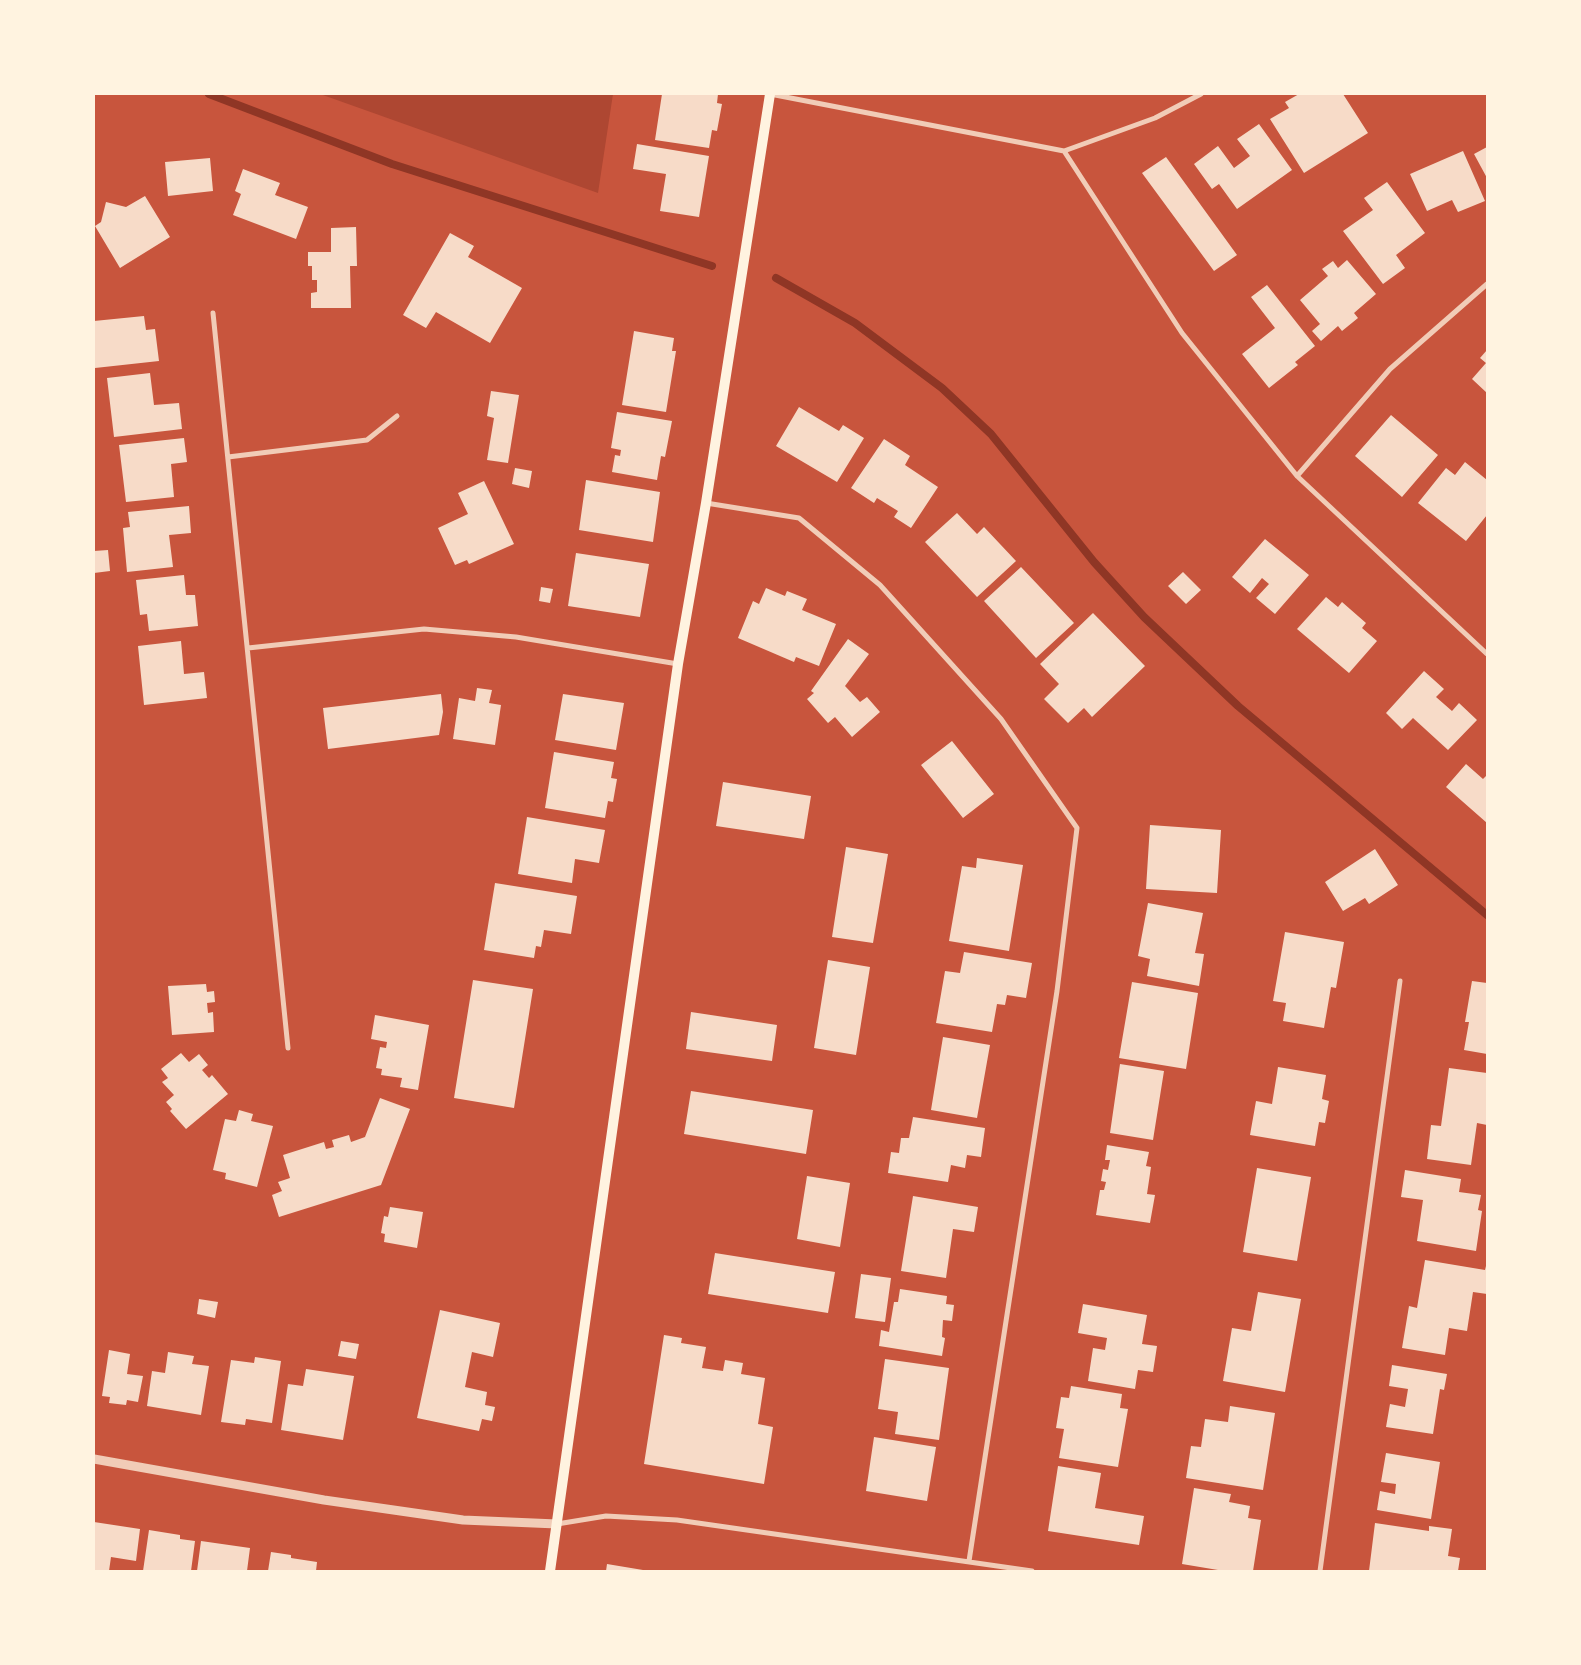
<!DOCTYPE html>
<html>
<head>
<meta charset="utf-8">
<style>
  body { margin:0 }
  #map { position:relative; width:1581px; height:1665px; overflow:hidden; background:#c8553d; font-family:Rubik,sans-serif }
  canvas { display:block }
  .frame { position:absolute; inset:0; border:95px solid #fff3e0; pointer-events:none }
</style>
</head>
<body>
<div id="map">
<canvas width="1581" height="1665"></canvas>
<div class="frame"></div>
</div>
<script>
const ctx = document.querySelector('canvas').getContext('2d');
ctx.lineJoin = 'round';
function fill(path, color) {
  ctx.fillStyle = color;
  ctx.fill(path, 'evenodd');
}
function poly(rows) {
  const path = new Path2D();
  for (const r of rows) {
    path.moveTo(r[0], r[1]);
    for (let i = 2; i < r.length; i += 2) path.lineTo(r[i], r[i + 1]);
  }
  return path;
}
function trace(path, color, width, dash) {
  ctx.strokeStyle = color;
  ctx.lineWidth = width;
  ctx.lineCap = dash ? 'butt' : 'round';
  ctx.setLineDash(dash || []);
  ctx.stroke(path);
}
const green = poly([
  [320,94,613,94,598,193]
]);
const stream = poly([
  [209,94,392,164,712,266],
  [776,278,855,323,942,388,991,434,1094,562,1144,617,1238,706,1487,915]
]);
const building = poly([
  [662,94,718,94,717,103,722,104,717,131,712,130,709,148,655,140],
  [1299,94,1343,94,1368,133,1304,173,1270,119,1289,108,1285,102],
  [1259,124,1292,170,1237,209,1219,184,1212,189,1194,164,1218,146,1234,168,1250,156,1237,139],
  [637,144,709,156,699,217,660,211,666,174,633,169],
  [1487,147,1487,178,1474,154],
  [1463,151,1485,201,1458,212,1452,200,1427,211,1410,174],
  [1166,157,1237,255,1214,271,1142,173],
  [210,158,213,191,168,196,165,162],
  [243,169,280,183,275,195,308,207,296,239,233,215,241,194,235,191],
  [1387,182,1425,233,1396,255,1405,268,1383,284,1343,231,1373,210,1364,198],
  [145,196,170,237,120,268,95,226,101,222,106,202,126,207],
  [356,227,357,266,350,266,351,308,311,308,311,293,317,292,317,280,312,280,312,266,308,266,308,252,331,252,331,228],
  [450,233,474,246,468,257,522,288,490,343,436,312,426,328,403,315],
  [1347,260,1376,294,1354,313,1358,318,1342,331,1338,326,1321,341,1312,331,1320,324,1300,300,1328,276,1322,269,1333,261,1338,268],
  [1267,285,1315,346,1295,362,1298,365,1269,388,1242,354,1275,328,1251,297],
  [144,316,146,330,155,329,159,361,95,368,94,362,94,321],
  [634,331,674,338,672,351,676,351,666,412,622,405],
  [1487,350,1487,393,1472,379,1486,363,1480,358],
  [150,373,154,405,179,403,182,429,114,437,107,378],
  [491,391,519,395,508,463,487,460,494,418,487,416],
  [799,407,839,431,843,425,864,438,837,482,776,446],
  [617,412,672,421,665,457,661,456,657,480,612,472,615,455,620,456,621,450,611,448],
  [1391,415,1438,455,1402,497,1355,456],
  [184,438,187,462,171,464,174,497,126,502,119,445],
  [884,439,910,456,905,465,938,487,911,528,894,517,898,511,877,498,874,503,851,488],
  [1465,462,1487,480,1487,515,1466,541,1418,503,1446,468,1455,475],
  [515,468,532,471,529,488,512,484],
  [586,480,660,492,653,542,579,530],
  [484,481,514,544,469,564,467,560,455,565,438,528,468,514,458,493],
  [189,506,191,533,169,535,173,567,127,572,123,528,130,527,128,512],
  [957,513,977,534,984,527,1016,561,977,597,925,542],
  [1265,539,1309,575,1275,614,1256,598,1269,584,1262,578,1250,593,1232,577],
  [108,550,110,571,94,573,94,551],
  [576,553,649,564,640,617,568,606],
  [1021,567,1074,623,1036,658,984,601],
  [1183,572,1201,590,1186,604,1168,586],
  [184,575,186,595,195,595,198,626,149,631,147,614,140,615,136,580],
  [541,587,553,589,550,603,539,601],
  [766,588,785,596,787,591,807,599,802,610,836,624,819,666,796,657,794,662,738,638,753,601,759,604],
  [1326,597,1338,607,1342,602,1366,623,1362,628,1377,641,1349,673,1297,629],
  [1093,613,1145,666,1092,717,1084,708,1068,723,1044,699,1059,684,1040,664],
  [848,639,869,654,845,686,860,702,867,697,880,712,852,737,835,717,828,723,807,699,814,693,811,691],
  [181,641,184,674,204,672,207,698,144,705,138,646],
  [1424,671,1444,689,1436,697,1452,711,1459,703,1477,720,1448,750,1413,718,1402,729,1386,713],
  [477,688,492,690,489,703,501,705,495,745,453,739,459,698,475,701],
  [441,694,443,712,439,735,328,749,323,708],
  [563,694,624,703,616,750,555,740],
  [952,741,994,794,963,818,921,765],
  [554,752,614,762,611,778,617,779,613,802,608,801,605,818,545,808],
  [1466,764,1483,779,1487,775,1487,823,1446,787],
  [723,782,811,796,804,839,716,826],
  [527,817,605,830,599,863,575,859,572,883,518,874],
  [1150,825,1221,830,1217,893,1146,889],
  [846,847,888,854,873,943,832,937],
  [1375,849,1398,885,1369,904,1365,898,1343,911,1325,882],
  [977,858,1023,865,1009,951,949,941,962,866,976,868],
  [495,883,577,896,571,934,544,930,541,947,536,946,534,958,484,950],
  [1148,903,1203,913,1195,953,1204,954,1199,986,1147,976,1150,959,1138,956],
  [1285,932,1344,942,1336,988,1331,987,1324,1028,1283,1021,1286,1003,1273,1001],
  [964,952,1032,963,1026,998,1007,995,1005,1005,997,1004,992,1032,936,1023,945,971,960,973],
  [828,960,870,967,856,1055,814,1048],
  [473,980,533,989,514,1108,454,1098],
  [1472,981,1487,983,1487,1054,1464,1050,1469,1022,1465,1022],
  [1132,982,1198,993,1186,1069,1119,1058],
  [206,984,207,992,214,991,215,1002,207,1003,208,1013,213,1012,214,1032,172,1035,168,986],
  [691,1012,777,1025,772,1061,686,1049],
  [375,1015,429,1025,418,1090,400,1087,402,1078,381,1075,382,1069,376,1068,380,1047,386,1048,387,1042,371,1039],
  [943,1037,990,1045,977,1118,931,1110],
  [181,1053,189,1062,199,1054,208,1065,202,1070,209,1078,212,1075,228,1094,186,1129,170,1111,172,1109,166,1102,174,1095,162,1082,168,1078,161,1069],
  [1120,1064,1164,1071,1153,1140,1110,1133],
  [1278,1067,1326,1075,1322,1099,1329,1101,1325,1123,1319,1122,1315,1146,1250,1135,1256,1101,1272,1104],
  [1449,1068,1487,1073,1487,1125,1477,1123,1471,1165,1427,1159,1431,1125,1441,1126],
  [691,1091,813,1110,806,1154,684,1134],
  [380,1098,410,1109,381,1185,279,1217,272,1195,282,1191,278,1182,290,1178,283,1155,324,1142,326,1149,334,1147,332,1140,349,1135,351,1142,365,1137],
  [239,1110,253,1114,251,1121,273,1126,257,1187,225,1179,226,1173,213,1170,225,1119,236,1121],
  [913,1117,985,1128,981,1157,967,1155,965,1168,951,1165,948,1182,888,1173,891,1152,899,1153,901,1138,909,1138],
  [1107,1145,1149,1152,1146,1166,1151,1167,1147,1194,1155,1195,1150,1223,1096,1215,1100,1190,1104,1190,1106,1182,1101,1181,1103,1169,1108,1170,1110,1160,1105,1160],
  [1257,1168,1311,1177,1297,1261,1243,1252],
  [1405,1170,1461,1179,1459,1192,1481,1195,1478,1210,1482,1211,1476,1251,1417,1241,1423,1200,1401,1197],
  [807,1176,850,1183,840,1247,797,1239],
  [913,1196,978,1207,974,1232,953,1229,946,1278,901,1271],
  [390,1207,423,1212,417,1248,384,1242,385,1234,381,1233,384,1216,388,1217],
  [715,1253,835,1272,828,1313,708,1294],
  [1425,1260,1485,1270,1487,1262,1487,1294,1473,1292,1467,1331,1449,1328,1445,1355,1402,1348,1409,1306,1417,1308],
  [861,1274,891,1278,885,1322,855,1318],
  [900,1289,947,1296,946,1304,954,1305,952,1321,943,1320,942,1337,945,1338,942,1356,879,1346,881,1330,889,1332,894,1302,898,1302],
  [1258,1292,1301,1299,1285,1392,1223,1381,1232,1328,1251,1331],
  [199,1299,218,1302,215,1318,197,1314],
  [1083,1304,1147,1315,1142,1344,1157,1346,1153,1372,1138,1370,1135,1389,1088,1381,1093,1348,1105,1350,1107,1338,1078,1333],
  [440,1310,500,1323,493,1357,472,1352,465,1387,487,1392,485,1405,495,1407,492,1421,482,1419,479,1431,417,1418],
  [664,1335,682,1338,681,1343,706,1347,702,1368,723,1371,725,1360,743,1363,741,1374,765,1378,758,1424,773,1427,764,1484,644,1464],
  [341,1341,359,1344,356,1359,338,1356],
  [109,1350,130,1354,127,1374,143,1376,138,1402,127,1400,126,1405,109,1403,110,1397,102,1396],
  [168,1352,194,1356,192,1364,209,1366,201,1415,147,1406,152,1371,165,1373],
  [255,1357,281,1361,272,1423,246,1419,245,1425,221,1422,231,1360,254,1363],
  [885,1359,949,1368,939,1440,895,1434,898,1412,878,1409],
  [1392,1365,1447,1374,1444,1390,1440,1389,1433,1434,1386,1427,1390,1404,1405,1407,1408,1389,1389,1386],
  [306,1369,354,1376,343,1440,281,1430,288,1384,303,1386],
  [1071,1386,1122,1394,1120,1408,1128,1409,1118,1467,1059,1458,1064,1429,1056,1428,1061,1397,1069,1398],
  [1230,1406,1275,1413,1263,1490,1186,1478,1191,1446,1201,1447,1205,1419,1228,1422],
  [874,1437,936,1447,927,1501,866,1491],
  [1386,1453,1440,1462,1431,1519,1377,1510,1380,1491,1395,1494,1396,1484,1381,1482],
  [1058,1466,1101,1473,1095,1508,1144,1516,1139,1545,1048,1531],
  [1194,1488,1231,1494,1229,1502,1250,1506,1248,1518,1261,1520,1253,1571,1224,1571,1182,1564],
  [94,1522,140,1529,136,1561,111,1557,109,1571,94,1571],
  [1375,1523,1429,1531,1429,1526,1452,1529,1448,1556,1460,1558,1458,1571,1369,1571],
  [149,1530,180,1535,180,1539,195,1541,191,1571,143,1571],
  [201,1541,250,1548,247,1571,197,1571],
  [271,1552,291,1555,291,1558,317,1562,316,1571,268,1571],
  [607,1564,643,1570,643,1571,606,1571]
]);
const minor = poly([
  [770,94,1064,151,1182,333,1297,476,1487,654],
  [1064,151,1155,118,1201,94],
  [213,313,288,1048],
  [228,457,367,440,397,416],
  [1297,476,1390,369,1487,284],
  [706,503,799,518,880,585,1001,719,1077,828,1057,991,969,1561],
  [248,648,424,629,516,637,678,664],
  [557,1524,606,1516,677,1520,1032,1571],
  [1320,1571,1400,981]
]);
const tertiary = poly([
  [94,1459,324,1500,463,1520,557,1524]
]);
const secondary = poly([
  [550,1571,678,664,706,503,770,94]
]);
fill(green, '#ae4732');
trace(stream, '#8f3625', 8);
fill(building, '#f7dbc8');
trace(minor, '#f1ccb7', 5);
trace(tertiary, '#f1ccb7', 9);
trace(secondary, '#fff3e0', 10);
</script>
</body>
</html>
